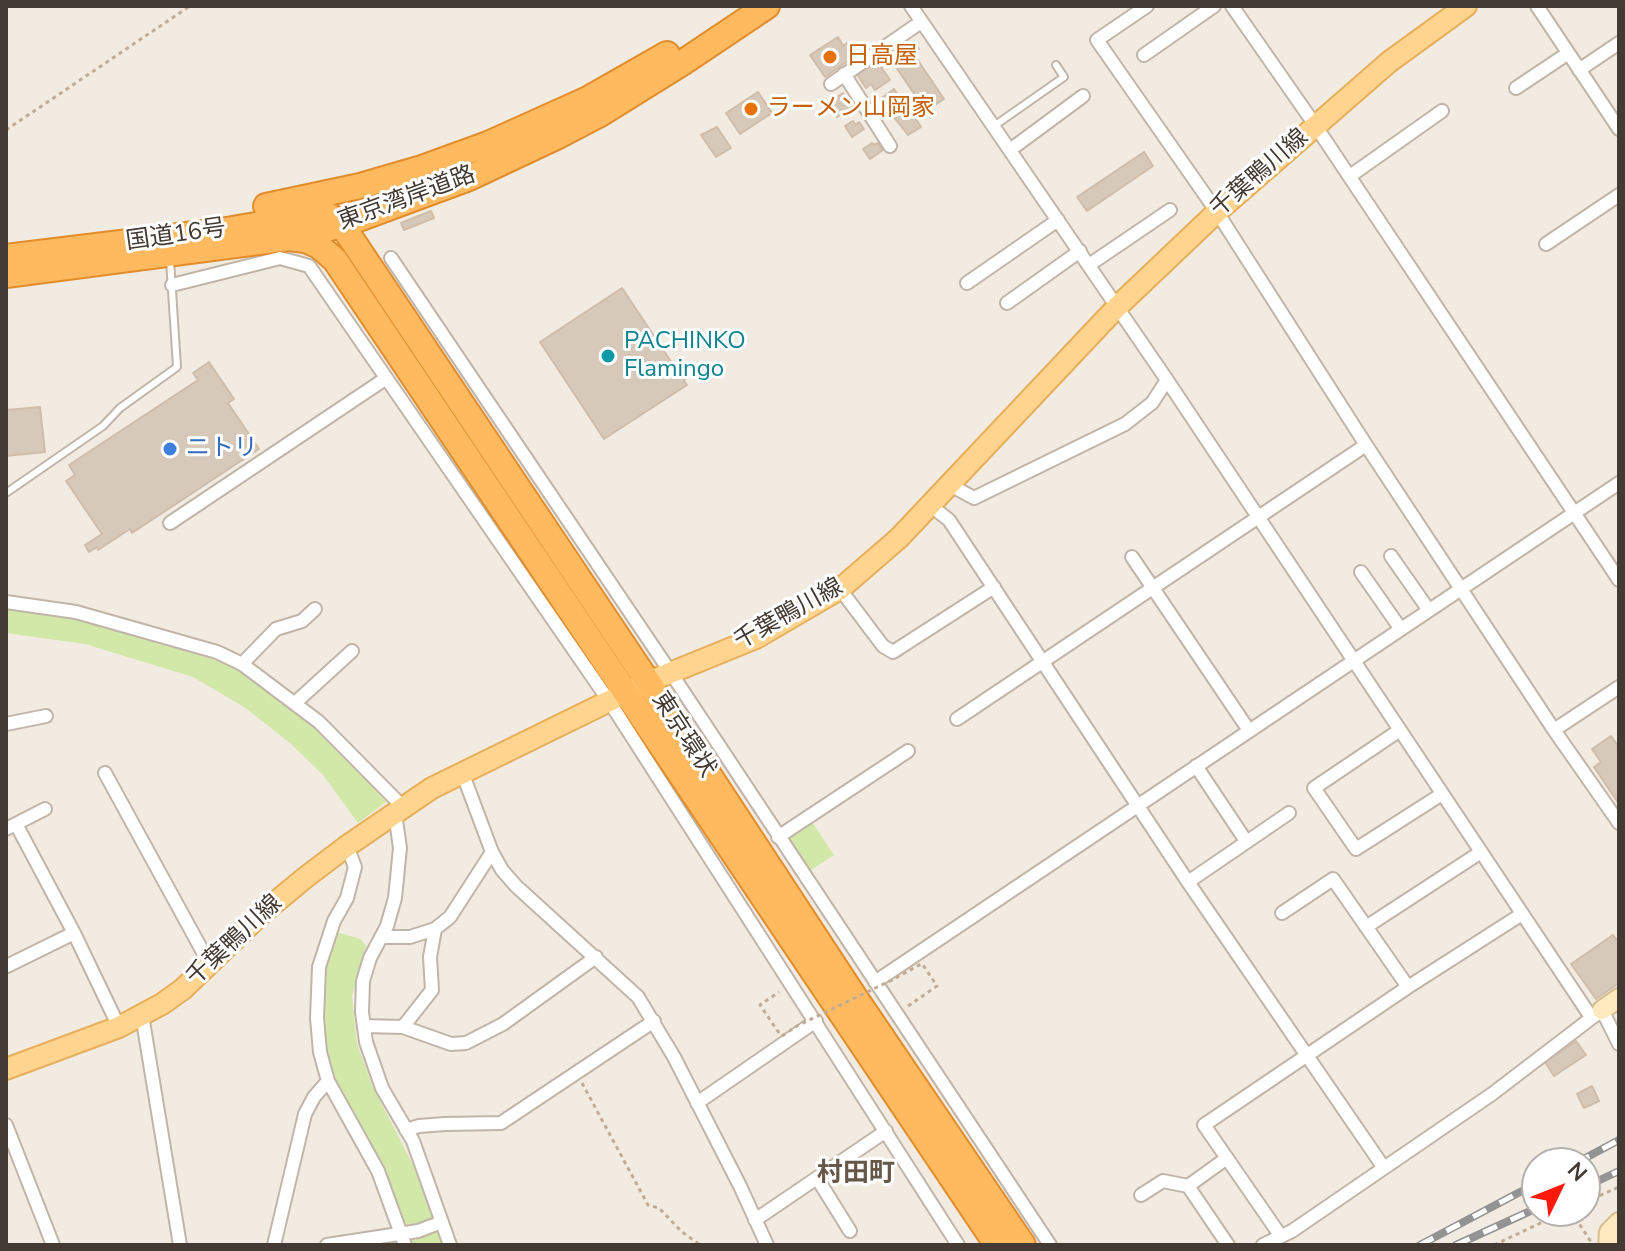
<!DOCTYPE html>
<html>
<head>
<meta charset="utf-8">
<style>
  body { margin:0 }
  #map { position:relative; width:1625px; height:1251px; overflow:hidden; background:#f2ebe2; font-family:"Nunito Sans",sans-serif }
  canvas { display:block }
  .frame { position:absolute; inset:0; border:8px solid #433b33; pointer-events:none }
  .north { position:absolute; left:1521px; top:1147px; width:80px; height:80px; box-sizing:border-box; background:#fff; border:2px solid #b4b1ad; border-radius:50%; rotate:47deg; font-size:22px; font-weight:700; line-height:32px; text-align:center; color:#433b33 }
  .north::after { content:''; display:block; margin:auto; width:28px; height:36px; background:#ff190c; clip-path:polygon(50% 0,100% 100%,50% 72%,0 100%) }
</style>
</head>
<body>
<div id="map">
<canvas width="1625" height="1251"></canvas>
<div class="frame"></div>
<div class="north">N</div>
</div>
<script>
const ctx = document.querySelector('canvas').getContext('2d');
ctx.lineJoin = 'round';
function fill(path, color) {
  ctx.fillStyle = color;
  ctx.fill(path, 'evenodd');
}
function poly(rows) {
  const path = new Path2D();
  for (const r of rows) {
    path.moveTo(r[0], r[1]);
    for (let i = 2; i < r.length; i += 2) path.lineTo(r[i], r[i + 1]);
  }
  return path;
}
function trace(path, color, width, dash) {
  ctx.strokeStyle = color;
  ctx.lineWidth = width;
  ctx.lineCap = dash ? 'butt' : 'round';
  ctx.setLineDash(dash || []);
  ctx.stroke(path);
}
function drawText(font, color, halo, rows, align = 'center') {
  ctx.font = font + ' "Nunito Sans","Noto Sans JP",sans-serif';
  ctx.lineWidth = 6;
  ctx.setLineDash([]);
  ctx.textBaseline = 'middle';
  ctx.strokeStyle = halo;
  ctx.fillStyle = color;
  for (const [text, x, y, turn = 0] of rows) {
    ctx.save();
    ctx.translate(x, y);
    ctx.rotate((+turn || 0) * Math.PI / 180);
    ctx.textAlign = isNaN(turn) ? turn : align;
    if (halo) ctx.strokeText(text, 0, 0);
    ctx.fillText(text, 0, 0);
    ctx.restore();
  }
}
const green = poly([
  [6,609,82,620,228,664,255,678,295,709,336,746,386,802,358,823,323,775,290,743,244,707,193,677,85,644,6,633],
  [812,822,834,855,811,870,789,838],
  [336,932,361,939,366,946,352,996,357,1044,372,1085,417,1173,442,1245,409,1245,373,1147,352,1120,328,1073,321,1030,322,974]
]);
const building = poly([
  [838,37,843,46,847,43,855,56,825,77,810,55,838,37],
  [917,46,919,49,913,53,944,99,926,111,893,63,917,46],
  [877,61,890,80,875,90,871,84,866,88,857,74,877,61],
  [894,89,904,103,891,112,888,109,891,107,883,97,894,89],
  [758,92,772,113,740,134,726,113,758,92],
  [843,93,852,107,837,117,828,103,843,93],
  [908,107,921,127,908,135,893,116,908,107],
  [853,121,856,125,859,122,864,129,852,137,845,126,853,121],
  [717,127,731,148,716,157,701,135,717,127],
  [872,143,874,145,878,143,883,150,870,159,863,149,872,143],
  [1144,152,1153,166,1087,211,1077,197,1144,152],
  [431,211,434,218,404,230,401,223,431,211],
  [622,288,678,372,682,369,687,377,684,381,687,385,604,439,540,342,622,288],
  [209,362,234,399,228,403,259,449,132,533,130,529,98,550,97,547,89,552,85,545,102,534,66,481,75,475,69,465,198,380,193,373,209,362],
  [40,407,45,452,6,456,6,410,40,407],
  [1611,736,1619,747,1619,804,1594,767,1601,762,1592,749,1611,736],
  [1613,935,1619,943,1619,983,1596,999,1571,964,1613,935],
  [1576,1041,1586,1055,1554,1076,1545,1062,1576,1041],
  [1592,1086,1599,1101,1584,1108,1577,1094,1592,1086]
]);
const path = poly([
  [6,130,190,6],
  [908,1006,937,986,923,965],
  [779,1033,760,1005,779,992],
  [582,1083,648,1205,659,1208,681,1231,700,1245],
  [1585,1202,1619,1187],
  [1571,1211,1591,1242],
  [1494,1245,1566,1211]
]);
const lane = poly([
  [994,126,1064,77,1056,65],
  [6,493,103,426,120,408,177,367,170,260]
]);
const street = poly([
  [911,6,1167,380,1591,1017],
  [1147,6,1097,40,1217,212,1366,445,1554,730,1619,823],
  [1232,6,1315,125,1619,580],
  [1537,6,1619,129],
  [1144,55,1214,6],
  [1579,70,1619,43],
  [844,74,890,146],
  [831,84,921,22],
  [1516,88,1567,54],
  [1010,150,1083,96],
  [1350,176,1442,111],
  [1546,244,1619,195],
  [391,258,671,673,1050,1245],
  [1089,265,1170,210],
  [967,283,1058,220],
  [172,285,280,258,309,266,609,701,958,1245],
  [1007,303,1080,251],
  [950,485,974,498,1125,424,1152,403,1167,380],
  [931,506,949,520,1188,882,1384,1168],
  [170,523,385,379],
  [1391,556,1428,609],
  [1132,557,1248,729],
  [1361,572,1400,628],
  [840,589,883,646,893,652,994,587],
  [6,602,76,612,217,652,242,664,319,722,403,807],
  [242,664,276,629,302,621,315,609],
  [295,703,352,651],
  [957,719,1366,445],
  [6,724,46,716],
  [1400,730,1314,788,1356,849,1442,794],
  [1554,730,1619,687],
  [1196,766,1246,841],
  [462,772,492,852,502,870,516,886,638,997,674,1057,740,1186,767,1245],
  [105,773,209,963],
  [395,813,400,848,395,898,387,926,370,958,363,981,362,1012,366,1042,382,1088,413,1141,450,1245],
  [16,824,74,933,119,1027],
  [6,829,45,809],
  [778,837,908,751],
  [347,846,355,867,347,898,334,921,319,967,317,1018,320,1052,328,1081,378,1171,405,1245],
  [1188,882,1289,813],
  [1282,913,1333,879,1408,987],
  [1366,927,1481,852],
  [381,937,410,937,435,929,450,917,492,852],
  [7,966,74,933],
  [875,982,1619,483],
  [142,1015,180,1245],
  [364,1026,403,1027,451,1044,466,1043,503,1024,596,957],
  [403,1027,432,990,430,957,435,929],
  [697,1103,816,1021],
  [6,1125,53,1245],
  [406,1130,419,1126,445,1124,501,1123,654,1021],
  [817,1178,850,1231],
  [1188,1186,1227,1158],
  [1141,1195,1163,1181,1188,1186,1228,1245],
  [755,1220,886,1131],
  [1280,1235,1204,1125,1408,987,1522,914],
  [274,1245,305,1114,314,1097,328,1081],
  [327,1245,418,1231,442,1222],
  [1263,1245,1292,1231,1492,1094,1602,1010,1619,1044]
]);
const secondary = poly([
  [1602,1010,1619,998],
  [1608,1245,1609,1232,1619,1222]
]);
const primary = poly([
  [6,1069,119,1027,162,1004,183,989,260,915,306,877,347,846,432,788,648,682,756,638,840,589,899,538,1117,307,1217,212,1389,62,1466,6]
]);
const highway = poly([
  [266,206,360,186,422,168,488,144,588,99,667,54],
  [289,238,305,240,319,246,335,260,997,1245],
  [6,257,227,230,318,214,330,216,342,225,648,682,854,996,1023,1245],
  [6,275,289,238,342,225,469,178,556,137,600,114,682,63,767,6]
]);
const rail = poly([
  [1576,1163,1619,1140],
  [1585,1187,1619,1171],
  [1420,1245,1537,1183],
  [1456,1245,1537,1208]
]);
const pathBridge = poly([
  [782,1036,797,1026,894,979,921,964]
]);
const markers = [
  [830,57,8,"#e8710a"],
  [751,109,8,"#e8710a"],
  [608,356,8,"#0f9aa8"],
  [170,449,8,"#3f7fe0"]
];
const foodNames = [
  ["日高屋",846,57],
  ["ラーメン山岡家",767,109]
];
const streetNames = [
  ["千葉鴨川線",1260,174,-41],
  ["東京湾岸道路",407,199,-20],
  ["国道16号",176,236,-8],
  ["千葉鴨川線",789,615,-29],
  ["東京環状",683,735,57],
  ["千葉鴨川線",235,941,-43]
];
const cultureNames = [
  ["PACHINKO",624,342],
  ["Flamingo",624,370]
];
const shopNames = [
  ["ニトリ",186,449]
];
const neighbourhoodNames = [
  ["村田町",856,1175]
];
fill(green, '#d2e8a9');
fill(building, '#d7c9ba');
trace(building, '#cfbdaa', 2);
trace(lane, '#c0b5a8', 10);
trace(street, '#c0b5a8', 16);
trace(secondary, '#d7be92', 22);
trace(primary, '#e7af5b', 24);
trace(highway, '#e28d2c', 28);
trace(path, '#c0ac95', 3, [4, 4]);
trace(lane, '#fff', 6);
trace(street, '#fff', 12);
trace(secondary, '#ffe9bf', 18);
trace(primary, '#ffd48e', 20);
trace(highway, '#ffba60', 24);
trace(rail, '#939393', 8);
trace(rail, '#fff', 5, [15]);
trace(pathBridge, '#c0ac95', 3, [4, 4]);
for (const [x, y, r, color] of markers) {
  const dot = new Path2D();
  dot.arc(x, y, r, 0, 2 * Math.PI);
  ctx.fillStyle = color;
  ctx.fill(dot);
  trace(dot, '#fff', 3);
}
drawText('24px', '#c56008', '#fff', foodNames, 'left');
drawText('24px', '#433b33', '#fff', streetNames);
drawText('24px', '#0d838f', '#fff', cultureNames, 'left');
drawText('24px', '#366cbe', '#fff', shopNames, 'left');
drawText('bold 26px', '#665849', '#fff', neighbourhoodNames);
</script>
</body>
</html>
